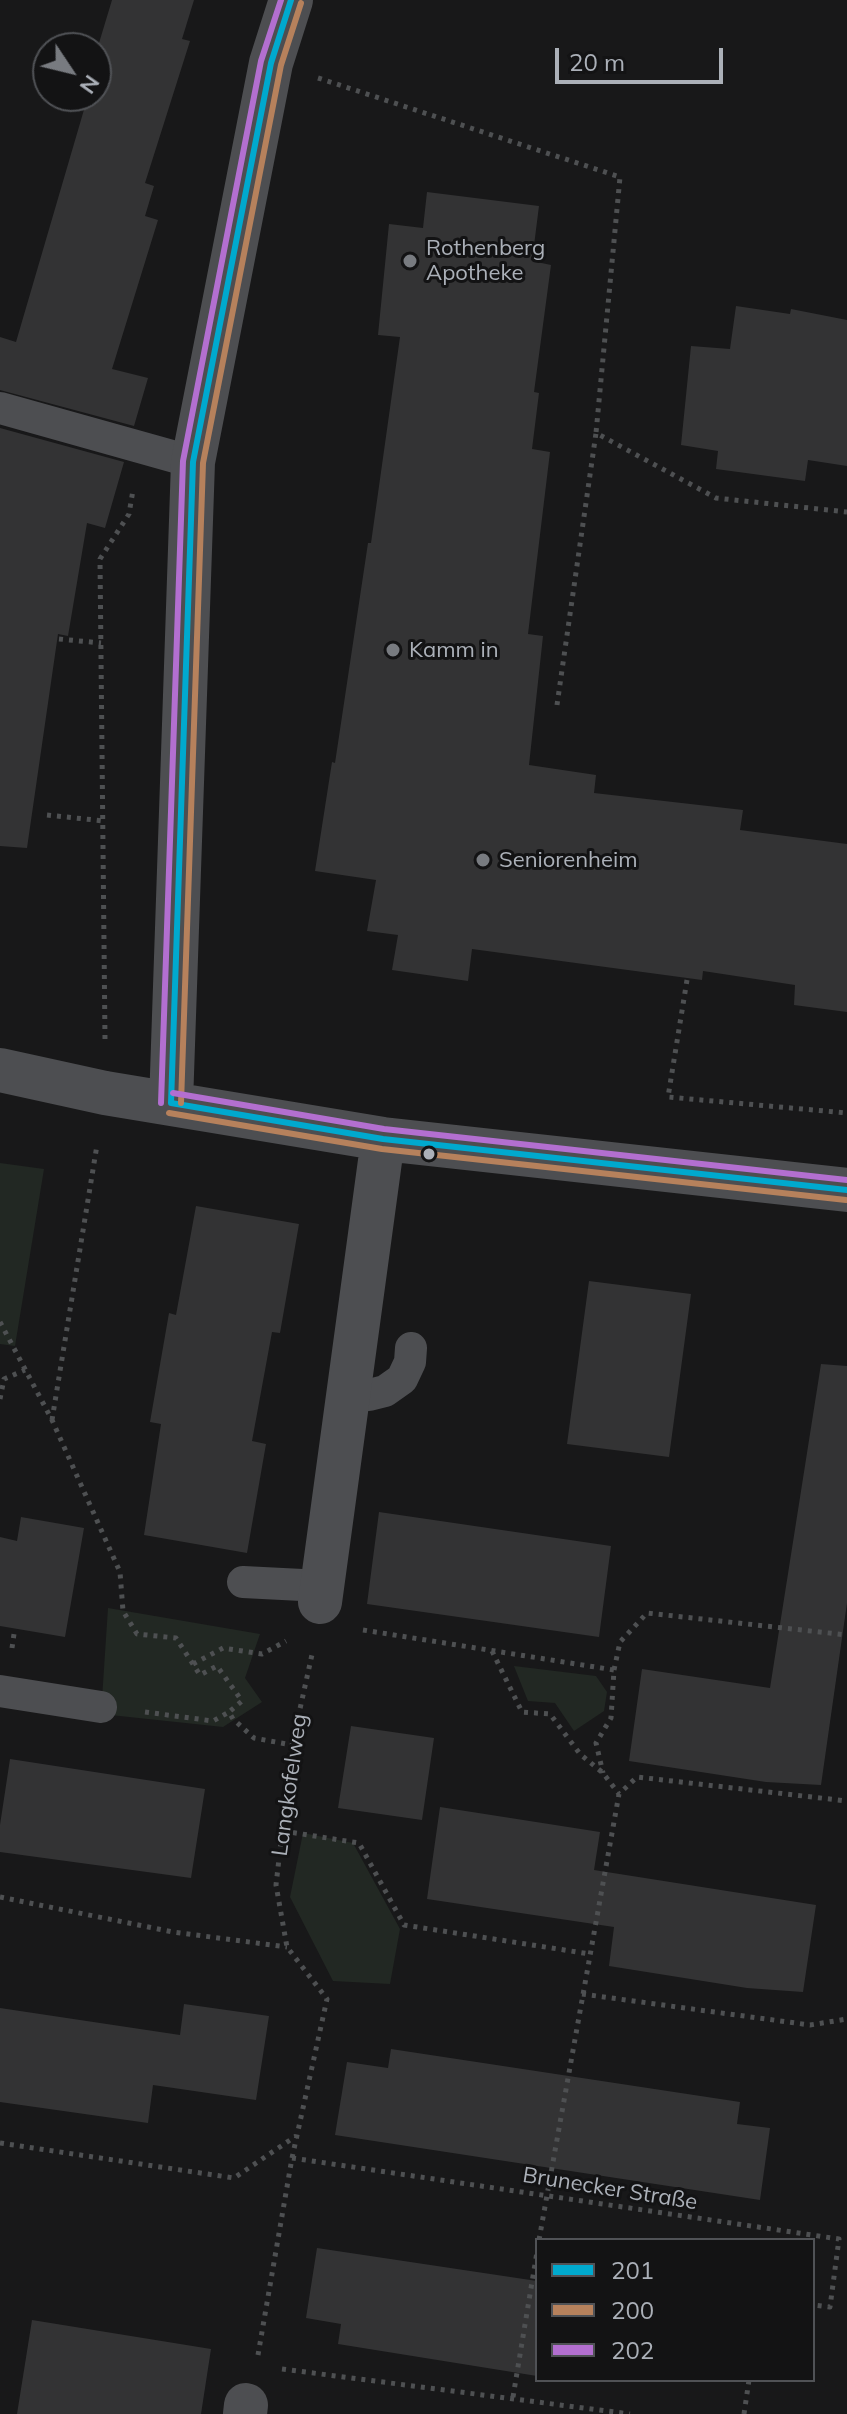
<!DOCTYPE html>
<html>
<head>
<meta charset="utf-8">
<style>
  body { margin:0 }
  #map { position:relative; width:847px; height:2414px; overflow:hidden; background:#181819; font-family:Mulish,sans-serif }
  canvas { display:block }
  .legend { position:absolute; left:535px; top:2238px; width:280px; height:144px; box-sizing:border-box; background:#131314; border:2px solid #505256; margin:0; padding:10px 14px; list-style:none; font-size:24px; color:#abb0b8 }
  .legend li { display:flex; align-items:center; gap:16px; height:40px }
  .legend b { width:40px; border:2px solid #505256 }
  .north { position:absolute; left:32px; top:32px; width:80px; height:80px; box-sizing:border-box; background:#131314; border:2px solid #505256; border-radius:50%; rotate:125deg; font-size:22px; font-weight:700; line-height:32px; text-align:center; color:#abb0b8 }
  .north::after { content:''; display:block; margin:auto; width:28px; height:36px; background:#787b80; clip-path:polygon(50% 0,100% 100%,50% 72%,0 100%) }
  .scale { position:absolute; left:555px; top:48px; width:168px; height:36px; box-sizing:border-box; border:4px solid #abb0b8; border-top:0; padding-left:10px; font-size:24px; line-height:28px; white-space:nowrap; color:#abb0b8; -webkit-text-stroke:6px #131314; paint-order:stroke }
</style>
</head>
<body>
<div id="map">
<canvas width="847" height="2414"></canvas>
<ul class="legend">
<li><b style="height:10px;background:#00a9ce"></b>201</li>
<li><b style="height:10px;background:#b6815c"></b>200</li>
<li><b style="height:10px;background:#b36fd0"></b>202</li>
</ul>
<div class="north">N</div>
<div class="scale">20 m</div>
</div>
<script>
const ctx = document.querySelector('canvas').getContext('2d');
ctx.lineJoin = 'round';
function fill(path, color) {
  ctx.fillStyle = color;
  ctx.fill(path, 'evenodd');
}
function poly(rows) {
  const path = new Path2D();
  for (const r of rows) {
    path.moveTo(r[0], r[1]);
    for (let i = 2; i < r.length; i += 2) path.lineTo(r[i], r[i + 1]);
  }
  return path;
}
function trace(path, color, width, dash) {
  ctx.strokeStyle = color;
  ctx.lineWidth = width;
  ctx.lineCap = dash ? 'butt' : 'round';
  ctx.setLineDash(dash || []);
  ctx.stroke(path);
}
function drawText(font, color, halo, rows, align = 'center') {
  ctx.font = font + ' Mulish,sans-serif';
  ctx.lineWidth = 6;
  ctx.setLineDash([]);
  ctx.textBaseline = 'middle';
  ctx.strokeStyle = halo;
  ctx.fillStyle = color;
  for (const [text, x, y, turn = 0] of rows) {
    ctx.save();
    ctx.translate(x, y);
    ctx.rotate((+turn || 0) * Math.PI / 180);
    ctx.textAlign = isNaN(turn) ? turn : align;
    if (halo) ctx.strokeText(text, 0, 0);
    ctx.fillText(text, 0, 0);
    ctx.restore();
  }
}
const green = poly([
  [0,1163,44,1169,15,1346,0,1344],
  [108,1608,260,1634,245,1678,262,1702,223,1727,101,1714],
  [514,1666,596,1676,607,1692,604,1711,574,1731,555,1703,528,1701],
  [303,1833,353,1843,400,1929,390,1984,333,1981,290,1897]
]);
const building = poly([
  [112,0,194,0,182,39,190,41,145,183,154,186,145,216,158,220,112,369,148,378,134,426,0,390,0,337,16,342,88,96,96,96,96,53],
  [427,192,539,206,532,261,551,265,534,392,539,393,532,449,550,452,528,634,543,636,529,765,596,775,594,793,743,810,740,830,847,844,847,1012,794,1005,795,985,703,971,702,980,472,949,468,981,392,970,398,935,367,931,376,880,315,871,332,762,335,763,368,543,371,543,400,337,378,335,389,224,423,228],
  [736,306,790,314,791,309,847,320,847,466,808,460,805,481,716,469,718,451,681,445,691,346,730,349],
  [0,428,124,462,105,528,87,523,68,636,58,634,27,848,0,846],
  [196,1206,299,1224,280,1333,272,1332,252,1441,266,1444,247,1553,144,1535,161,1424,150,1422,169,1313,176,1315],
  [589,1281,691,1294,669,1457,567,1444],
  [821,1364,847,1366,847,1603,821,1785,766,1782,629,1761,642,1669,770,1688],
  [379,1512,611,1546,599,1637,367,1604],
  [21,1517,84,1528,65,1637,0,1626,0,1537,17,1541],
  [351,1726,434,1738,422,1820,338,1808],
  [10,1759,205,1789,191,1878,0,1852,0,1825],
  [440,1807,600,1832,594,1870,816,1905,803,1992,747,1988,609,1966,614,1927,427,1899],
  [184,2004,269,2016,256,2100,153,2085,148,2123,0,2102,0,2008,180,2035],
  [391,2049,740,2102,737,2124,770,2128,760,2200,335,2135,347,2062,388,2068],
  [317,2248,537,2281,537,2376,338,2344,341,2324,306,2318],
  [32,2320,211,2349,201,2414,17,2414]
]);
const path = poly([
  [318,78,620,177,596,433,716,498,847,512],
  [59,639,101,643],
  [557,705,596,433],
  [47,815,104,821],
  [687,980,668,1097,847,1113],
  [105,1039,100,559,129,514,133,490],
  [0,1322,52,1420,120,1572,123,1611,137,1634,176,1638,200,1675,217,1666,242,1701,229,1712,233,1719,254,1738,292,1745],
  [0,1399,4,1379,25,1370],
  [52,1420,97,1145],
  [363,1630,614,1670,611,1718,596,1743,603,1773],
  [12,1648,14,1634],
  [492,1651,522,1712,550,1714,580,1754,603,1773,619,1794],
  [193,1664,223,1648,262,1654,286,1641],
  [614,1670,620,1642,647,1613,847,1635],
  [145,1712,213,1721,229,1712],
  [283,1831,359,1843,404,1925,590,1954],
  [0,1897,173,1932,287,1947],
  [582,1994,810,2025,847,2019],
  [0,2143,234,2178,296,2136],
  [292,2158,839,2239,830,2307,813,2305],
  [539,2240,619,1794,637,1777,847,1801],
  [258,2355,292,2158,327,1999,287,1947,276,1885,292,1745,313,1650],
  [282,2369,630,2414],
  [513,2397,537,2252],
  [744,2414,749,2380]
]);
const lane = poly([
  [0,408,193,462],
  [348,1395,369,1395,385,1391,402,1379,410,1362,411,1348],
  [243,1582,322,1586],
  [0,1691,101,1707]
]);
const street = poly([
  [0,1070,105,1093,383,1139,847,1190],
  [171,1103,193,462,271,63,291,0],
  [320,1602,383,1139],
  [245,2414,246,2405]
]);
const bus1 = poly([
  [171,1103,193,462,271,63,291,0],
  [171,1103,383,1139,847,1190]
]);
const bus2 = poly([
  [181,1103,203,463,281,65,301,3],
  [169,1113,382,1149,846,1200]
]);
const bus3 = poly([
  [173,1093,384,1129,847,1180],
  [161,1103,183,461,261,61,281,0]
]);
const markers = [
  [410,261,8,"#787b80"],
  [393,650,8,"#787b80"],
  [483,860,8,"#787b80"],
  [429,1154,7,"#abb0b8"]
];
const poiNames = [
  ["Rothenberg",426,248],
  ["Apotheke",426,273],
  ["Kamm in",409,650],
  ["Seniorenheim",499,860]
];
const streetNames = [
  ["Langkofelweg",290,1785,-82],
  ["Brunecker Straße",610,2189,9]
];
fill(green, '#222823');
fill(building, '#333334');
trace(path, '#4e5052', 5, [4, 6]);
trace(lane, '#4d4e51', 32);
trace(street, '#4d4e51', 44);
trace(bus1, '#00a9ce', 6);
trace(bus2, '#b6815c', 6);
trace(bus3, '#b36fd0', 6);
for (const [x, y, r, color] of markers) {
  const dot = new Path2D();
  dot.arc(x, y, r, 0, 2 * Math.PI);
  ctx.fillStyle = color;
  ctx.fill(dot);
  trace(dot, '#131314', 3);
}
drawText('22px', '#abb0b8', '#131314', poiNames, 'left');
drawText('22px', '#abb0b8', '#131314', streetNames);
</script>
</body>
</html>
